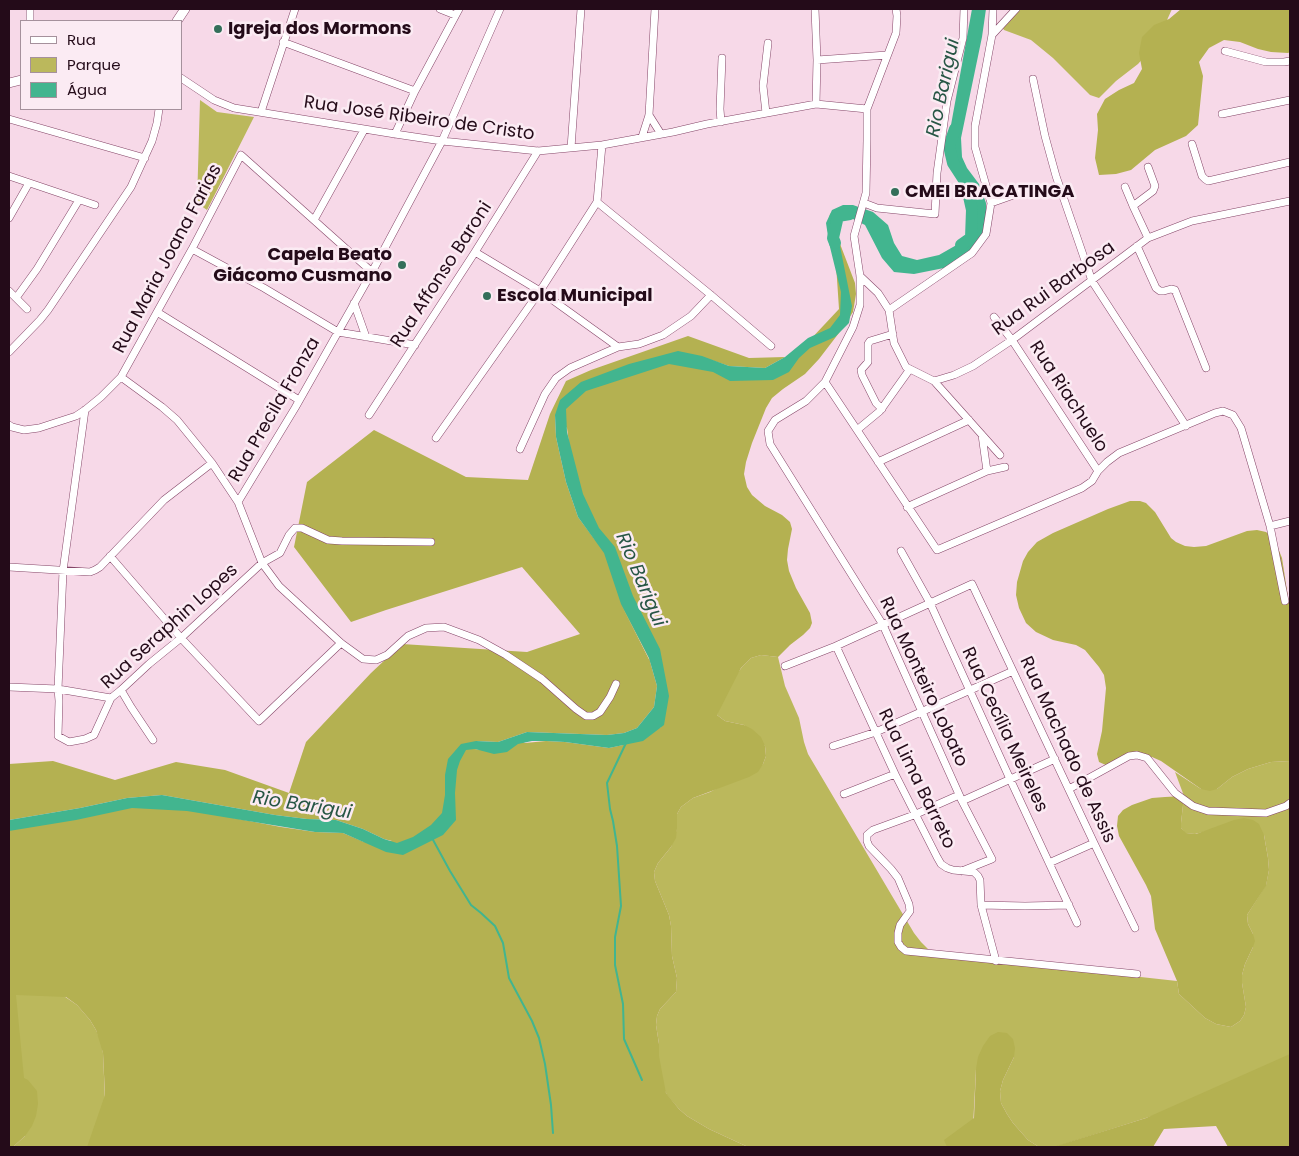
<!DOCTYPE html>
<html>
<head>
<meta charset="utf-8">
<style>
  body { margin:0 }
  #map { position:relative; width:1299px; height:1156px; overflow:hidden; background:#f7d9e8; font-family:Poppins,sans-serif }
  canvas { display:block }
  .frame { position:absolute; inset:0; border:10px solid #240b19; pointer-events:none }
  .legend { position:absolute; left:20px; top:20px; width:162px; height:90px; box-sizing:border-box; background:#fbebf3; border:1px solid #a5919c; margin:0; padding:6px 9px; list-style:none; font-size:15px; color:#240b19 }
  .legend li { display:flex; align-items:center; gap:10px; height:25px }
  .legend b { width:25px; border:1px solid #a5919c }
</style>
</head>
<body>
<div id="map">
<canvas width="1299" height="1156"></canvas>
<div class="frame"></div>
<ul class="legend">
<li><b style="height:6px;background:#fff"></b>Rua</li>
<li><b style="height:14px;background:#bbb85c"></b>Parque</li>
<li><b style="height:14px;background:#42b58f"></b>Água</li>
</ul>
</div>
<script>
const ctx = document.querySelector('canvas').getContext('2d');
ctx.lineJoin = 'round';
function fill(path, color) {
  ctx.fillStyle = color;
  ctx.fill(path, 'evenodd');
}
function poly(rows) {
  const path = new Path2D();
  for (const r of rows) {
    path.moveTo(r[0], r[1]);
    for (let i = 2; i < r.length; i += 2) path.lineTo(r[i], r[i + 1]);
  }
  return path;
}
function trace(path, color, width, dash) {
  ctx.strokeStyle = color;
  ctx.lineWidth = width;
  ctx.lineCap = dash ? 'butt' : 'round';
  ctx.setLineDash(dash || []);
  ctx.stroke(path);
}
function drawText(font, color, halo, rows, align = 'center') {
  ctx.font = font + ' Poppins,sans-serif';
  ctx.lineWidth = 5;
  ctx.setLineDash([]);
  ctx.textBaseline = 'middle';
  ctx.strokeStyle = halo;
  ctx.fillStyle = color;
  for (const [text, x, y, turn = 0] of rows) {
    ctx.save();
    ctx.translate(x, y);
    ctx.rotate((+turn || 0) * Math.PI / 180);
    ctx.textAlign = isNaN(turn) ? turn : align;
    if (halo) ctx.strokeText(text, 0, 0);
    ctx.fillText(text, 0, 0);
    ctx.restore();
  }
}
const green = poly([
  [1013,9,1172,9,1163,29,1146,55,1138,64,1116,81,1099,98,1090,95,1053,58,1031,40,1004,30,999,22,1010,11],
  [200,100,217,112,254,117,207,210,197,203],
  [761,655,778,657,785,686,799,718,804,742,808,754,914,933,921,942,929,950,942,955,959,957,1177,981,1179,994,1205,1018,1216,1024,1231,1027,1240,1021,1244,1015,1246,1007,1242,983,1242,975,1245,964,1253,947,1253,934,1248,924,1247,915,1266,885,1269,870,1268,858,1264,835,1207,831,1195,834,1185,833,1181,828,1181,823,1184,796,1175,772,1201,789,1217,789,1232,777,1248,769,1271,762,1290,761,1290,1068,1243,1087,1055,1147,1039,1147,1028,1140,1013,1123,1007,1114,1001,1103,1000,1091,1003,1080,1014,1057,976,1069,973,1127,964,1147,748,1147,709,1129,687,1116,679,1109,667,1095,661,1083,658,1069,659,1044,656,1025,657,1016,660,1009,676,992,677,978,672,956,671,926,669,915,655,881,654,872,658,863,671,847,677,829,677,814,681,807,693,798,710,792,763,764,766,756,765,746,744,725,725,721,717,715,718,706,726,689,742,667,751,658],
  [9,965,61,994,77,1005,90,1020,96,1030,101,1042,103,1053,107,1147,13,1147,25,1136,11,1072]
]);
const forest = poly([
  [1181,9,1290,9,1290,52,1288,53,1271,52,1258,49,1240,42,1224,40,1209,48,1199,62,1203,76,1198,125,1186,136,1155,150,1131,170,1116,174,1099,175,1095,158,1098,130,1097,114,1105,99,1119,90,1134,83,1142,69,1139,53,1142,37,1154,25,1169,19],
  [836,210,839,219,836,226,837,236,855,283,856,294,853,312,842,329,819,359,805,374,783,389,772,398,766,408,752,443,746,462,744,474,747,487,752,495,765,506,782,515,790,522,792,529,788,549,787,560,789,571,796,588,810,613,812,623,810,628,803,635,790,645,778,657,761,655,751,658,741,668,717,715,725,721,744,725,752,729,761,737,765,746,766,756,763,764,758,772,749,777,693,798,681,807,677,814,677,829,676,838,671,847,658,863,654,872,655,881,669,915,671,926,672,956,677,978,676,992,660,1009,657,1016,656,1025,659,1044,659,1056,666,1093,679,1109,687,1116,709,1129,748,1147,87,1147,105,1095,103,1053,96,1030,90,1020,77,1005,66,997,16,995,24,1078,28,1080,37,1091,38,1104,36,1116,32,1126,25,1136,13,1147,9,1147,9,828,104,809,160,804,281,827,315,832,343,833,364,842,392,841,384,839,363,829,336,820,307,819,275,815,162,795,127,798,80,808,9,820,9,764,53,761,115,780,176,762,225,770,289,793,306,742,371,673,402,644,527,652,580,634,522,567,386,610,351,622,294,547,307,482,374,430,466,477,528,480,550,414,566,381,591,370,688,336,749,358,785,357,765,368,729,366,711,360,759,380,809,341,839,309,836,264,827,228,830,214],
  [555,415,567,428,576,496,595,540,578,517,566,482,556,437],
  [621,604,660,681,661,727,623,745,609,748,565,742,546,741,525,743,521,741,480,750,475,749,476,741,498,742,527,732,607,735,624,733,637,728,654,707,657,686,649,658],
  [1130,501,1140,501,1146,503,1155,512,1171,538,1176,542,1185,546,1194,547,1206,546,1247,531,1257,530,1266,532,1273,538,1278,548,1282,558,1290,610,1290,761,1271,762,1248,769,1232,777,1217,789,1210,791,1201,789,1161,761,1152,757,1134,758,1108,766,1099,762,1097,754,1102,731,1105,699,1106,688,1104,675,1099,667,1085,650,1076,645,1053,640,1036,632,1026,623,1019,608,1016,595,1017,582,1023,561,1028,552,1037,542,1053,533,1108,509],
  [1184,796,1181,823,1181,828,1186,833,1196,834,1234,820,1244,818,1253,820,1259,824,1264,835,1268,858,1269,870,1266,886,1247,915,1248,924,1253,934,1255,941,1253,947,1245,964,1242,975,1242,983,1246,1007,1244,1015,1240,1021,1231,1027,1216,1024,1205,1018,1179,994,1177,981,1155,929,1151,896,1146,885,1119,836,1117,826,1118,816,1123,810,1132,805,1152,798,1165,797],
  [998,1032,1007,1033,1013,1039,1015,1048,1014,1057,1003,1080,1000,1091,1001,1103,1007,1114,1013,1123,1028,1140,1039,1147,947,1147,944,1140,974,1118,976,1069,978,1057,983,1046,990,1036],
  [1290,1054,1290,1147,1228,1147,1216,1126,1164,1129,1153,1147,1053,1147,1146,1118]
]);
const water = poly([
  [972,9,986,9,982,37,961,138,962,157,967,168,979,184,986,203,986,222,982,236,971,250,944,268,914,274,894,272,882,258,865,225,847,216,835,221,852,306,849,323,835,337,810,348,799,358,789,372,773,380,730,381,713,372,669,364,586,391,566,409,567,432,583,494,599,528,615,547,633,596,660,649,669,696,664,725,643,741,609,748,565,742,546,741,532,741,518,744,507,752,494,754,475,749,466,750,460,761,457,770,455,793,456,820,443,835,403,855,386,852,343,833,315,832,187,811,132,808,76,820,9,831,9,820,80,808,127,798,162,795,275,815,307,819,336,820,363,829,384,839,397,843,413,837,431,825,442,813,445,795,445,775,448,759,461,744,476,741,498,742,527,732,607,735,624,733,637,728,654,707,657,686,649,658,621,604,604,553,578,517,566,482,556,437,555,415,560,400,581,382,629,364,678,351,702,356,729,366,765,368,785,357,808,338,830,328,840,315,841,292,829,243,826,223,832,210,843,205,853,205,873,212,888,225,894,243,902,256,917,260,939,255,960,243,971,233,974,212,970,185,952,158,949,136]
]);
const stream = poly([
  [626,743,607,783,610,809,613,821,617,846,621,906,615,937,615,965,623,1004,624,1039,642,1080],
  [432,838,450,871,471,905,481,913,495,926,503,943,509,978,532,1021,539,1038,545,1064,551,1105,553,1133]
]);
const river = poly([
  [955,129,949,146,953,163,966,183,972,210,971,238,961,245],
  [835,243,833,238,838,216,850,214]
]);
const minor = poly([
  [30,9,30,21],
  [440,9,455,15],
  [815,9,817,60,816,104],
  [896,9,897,16,896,33,867,109,867,140,866,193,854,236,860,276,860,305,853,327,825,382,806,401,775,420,768,431,770,444,883,625,962,801,992,859,962,871],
  [992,35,1016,9],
  [283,42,415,91],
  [1225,51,1266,62,1284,62,1290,61],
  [817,60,887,55],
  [181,78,214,100,234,108,395,134,442,141,538,151,602,145,673,132,707,124,816,104,867,109],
  [1033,79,1045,136,1056,176,1092,281,1186,426],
  [261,112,295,9],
  [766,113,763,86,768,43],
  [1222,114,1290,100],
  [649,115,661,134],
  [9,119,145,158],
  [721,122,720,109,722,58],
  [395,134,415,91,459,9],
  [642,137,649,115,655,9],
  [1192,144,1202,176,1205,179,1208,181,1290,162],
  [571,148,581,9],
  [9,176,95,205],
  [1125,187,1133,206,1148,238],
  [597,202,711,295,771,346],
  [864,203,877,208,935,214,937,173,947,101,963,38,964,9],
  [991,203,1025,191],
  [1133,206,1153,191,1155,186,1148,167],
  [9,218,29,183],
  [314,220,364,130],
  [1137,246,1156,288,1160,291,1164,291,1171,289,1175,290,1206,368],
  [192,249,264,288,338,332,415,345],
  [475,252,540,291,618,347],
  [860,276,878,293,889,310,972,253,986,234,991,203,975,147,975,126,992,35,993,9],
  [9,291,27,309],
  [16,298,37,269,79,200],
  [354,303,366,337],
  [889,310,894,343,906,367,934,381,1000,455],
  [157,312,299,400],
  [994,317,1012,340,1098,471],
  [9,352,40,320,48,310,131,187,152,141,157,123,159,109],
  [121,377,162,407,177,420,212,463,238,502,262,563,279,586,341,643,363,659,376,660,387,655,408,636,426,628,444,627,479,640,506,655,542,679,576,709,586,716,593,716,600,712,610,697,616,684],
  [934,381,954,375,973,366,1012,340,1148,238,1192,221,1290,201],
  [825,382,937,550,1082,488,1092,481,1098,471,1107,462,1119,453,1215,413,1223,411,1233,415,1241,428,1270,526,1285,601],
  [882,409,876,403,862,375,861,370,868,362,868,344,870,341,893,334],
  [85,410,63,571,58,689,59,701,58,736,69,742,85,739,94,735,111,698,121,690,149,664,181,638,262,563,280,553,289,535,295,528,302,528,328,540,342,541,431,542],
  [369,415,475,252,538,151],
  [9,425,12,427,24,430,39,428,76,416,85,410,101,397,121,377,192,249,241,155,372,272],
  [857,430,880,411,910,369],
  [982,435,987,471],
  [436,438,540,291,597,202,602,145],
  [520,449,545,394,556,378,570,368,618,347,639,344,663,335,691,316,711,295],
  [878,462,969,420],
  [238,502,295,408,372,272,442,141,500,9],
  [907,507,987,471,1005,467],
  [1270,526,1290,521],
  [901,551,930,603,1010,779,1077,923],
  [110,556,181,638,259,721,341,643],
  [9,567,90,572,95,570,100,567,164,500,212,463],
  [836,646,895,774,937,857,941,864,947,868,953,870,974,872,978,876,980,880,981,905,996,961],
  [785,666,836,646,972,584,1094,843,1135,928],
  [9,687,58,689,111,698],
  [121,690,131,707,153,740],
  [833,746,876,732,1013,671],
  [1069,789,1129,756,1137,755,1147,758,1175,793,1193,806,1208,811,1266,813,1286,806,1290,803],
  [844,794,895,774],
  [959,795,914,815,873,830,867,835,867,841,869,846,891,869,898,878,909,904,910,911,900,925,898,933,898,942,901,947,906,951,1137,974],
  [962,801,1055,759],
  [1049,863,1094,843],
  [981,905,1025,906,1069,905]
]);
const major = poly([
  [177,21,185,9],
  [9,83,21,80]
]);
const markers = [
  [218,29,5,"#346f5a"],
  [895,192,5,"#346f5a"],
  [402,265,5,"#346f5a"],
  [487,296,5,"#346f5a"]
];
const poiNames = [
  ["Igreja dos Mormons",228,29],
  ["CMEI BRACATINGA",905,192],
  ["Capela Beato",392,255,"right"],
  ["Giácomo Cusmano",392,276,"right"],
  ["Escola Municipal",497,296]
];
const streetNames = [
  ["Rua José Ribeiro de Cristo",419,119,8],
  ["Rua Maria Joana Farias",168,259,-62],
  ["Rua Affonso Baroni",442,275,-57],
  ["Rua Rui Barbosa",1054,289,-36],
  ["Rua Riachuelo",1068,397,57],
  ["Rua Precila Fronza",275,410,-60],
  ["Rua Seraphin Lopes",170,627,-42],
  ["Rua Monteiro Lobato",923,682,65],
  ["Rua Cecília Meireles",1004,730,65],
  ["Rua Machado de Assis",1067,750,65],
  ["Rua Lima Barreto",916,779,64]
];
const waterNames = [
  ["Rio Barigui",944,88,-78],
  ["Rio Barigui",640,580,67],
  ["Rio Barigui",302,806,9]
];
fill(green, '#bbb85c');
fill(forest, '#b4b151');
fill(water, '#42b58f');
trace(stream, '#42b58f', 2);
trace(river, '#42b58f', 12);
trace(minor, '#854668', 8);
trace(major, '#854668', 10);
trace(minor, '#fff', 7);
trace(major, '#fff', 9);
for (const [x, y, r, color] of markers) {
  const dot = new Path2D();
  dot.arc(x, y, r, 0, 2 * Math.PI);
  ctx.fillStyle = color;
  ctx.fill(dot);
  trace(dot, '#fbebf3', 2);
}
drawText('bold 18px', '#240b19', '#fbebf3', poiNames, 'left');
drawText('18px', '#240b19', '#fbebf3', streetNames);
drawText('italic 19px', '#275645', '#fbebf3', waterNames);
</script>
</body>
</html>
